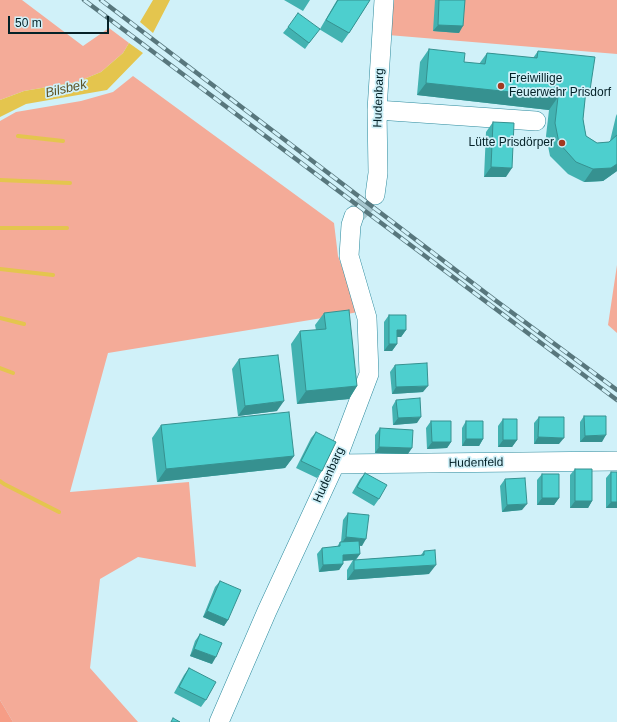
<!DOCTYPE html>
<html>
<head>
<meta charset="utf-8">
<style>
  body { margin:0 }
  #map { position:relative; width:617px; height:722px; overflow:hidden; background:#d0f1f9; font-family:Arial,sans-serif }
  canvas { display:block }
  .scale { position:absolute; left:8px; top:16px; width:101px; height:18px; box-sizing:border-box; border:2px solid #042127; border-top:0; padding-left:5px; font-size:12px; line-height:14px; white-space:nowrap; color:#042127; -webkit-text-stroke:3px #d0f1f9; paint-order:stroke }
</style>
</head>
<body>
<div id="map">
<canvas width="617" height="722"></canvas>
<div class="scale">50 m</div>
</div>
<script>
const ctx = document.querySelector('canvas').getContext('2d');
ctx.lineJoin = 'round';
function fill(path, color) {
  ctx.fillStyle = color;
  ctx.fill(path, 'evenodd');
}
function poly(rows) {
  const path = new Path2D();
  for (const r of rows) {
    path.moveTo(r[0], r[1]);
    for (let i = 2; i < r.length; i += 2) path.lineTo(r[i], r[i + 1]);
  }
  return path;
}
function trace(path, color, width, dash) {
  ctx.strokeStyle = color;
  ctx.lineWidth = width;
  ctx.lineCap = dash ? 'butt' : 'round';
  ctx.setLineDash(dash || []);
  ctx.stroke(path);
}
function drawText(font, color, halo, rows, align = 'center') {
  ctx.font = font + ' Arial,sans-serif';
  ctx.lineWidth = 3.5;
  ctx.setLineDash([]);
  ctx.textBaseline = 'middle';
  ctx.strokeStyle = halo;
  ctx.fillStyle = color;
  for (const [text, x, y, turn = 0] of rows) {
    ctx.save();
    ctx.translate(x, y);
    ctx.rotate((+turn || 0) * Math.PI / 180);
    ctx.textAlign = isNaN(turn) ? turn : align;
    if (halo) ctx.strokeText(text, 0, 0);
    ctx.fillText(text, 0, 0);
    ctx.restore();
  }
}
const green = poly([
  [0,0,22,0,83,46,109,28,129,43,123,53,101,72,77,82,24,91,0,100],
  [391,0,617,0,617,54,388,35],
  [133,76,334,223,338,256,359,312,108,353,70,492,189,482,196,567,138,557,100,579,90,668,138,722,13,722,0,700,0,121,16,112,81,101,113,92],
  [617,265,617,333,608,325]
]);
const forest = poly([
  [0,700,13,722,0,722]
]);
const water = poly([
  [153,0,170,0,153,33,140,22],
  [129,43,143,53,107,90,26,104,0,117,0,100,24,91,77,82,101,72,123,53]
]);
const stream = poly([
  [18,136,63,141],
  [0,180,70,183],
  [0,228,67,228],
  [0,269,53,275],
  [0,318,24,324],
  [0,368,13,373],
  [0,481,4,484,59,512]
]);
const minorTunnel = poly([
  [354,216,375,195]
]);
const minor = poly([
  [377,110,536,121],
  [375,195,378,173,377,110,384,0],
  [335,464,617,461],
  [219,722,267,611,335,464,369,374,367,318,349,256,351,225,354,216]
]);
const rail = poly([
  [84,0,617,400],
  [101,0,495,300,617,390]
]);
const wall = poly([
  [284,0,310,0,303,11],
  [337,0,370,0,349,33,342,43,319,29,305,49,283,33,288,27,320,29],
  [435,0,465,0,459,33,433,31],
  [429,49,464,62,479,64,487,53,533,58,538,51,590,90,585,98,583,119,586,136,597,143,609,142,610,141,616,116,617,114,617,171,603,181,584,182,568,174,550,156,546,136,549,110,417,95,420,62],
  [493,122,506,177,484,177,486,132],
  [324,313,357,386,349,399,297,404,291,344,300,331,316,330,315,325],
  [389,315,406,330,401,337,397,337,397,344,392,351,384,351,384,322],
  [239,359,277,411,238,416,232,369],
  [395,365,423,392,392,394,390,372],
  [396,400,417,423,393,425,392,407],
  [584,416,602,442,580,442,580,422],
  [539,417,559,444,534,444,534,423],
  [503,419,517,440,512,447,498,447,498,426],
  [431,421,451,442,447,448,427,449,426,428],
  [466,421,483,439,479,446,462,446,462,428],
  [161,425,294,456,285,468,157,482,152,438],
  [380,428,408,454,375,453,375,435],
  [316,432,322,471,317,478,296,468,311,438],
  [575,469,592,501,588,508,570,508,570,475],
  [611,472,617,508,606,508,606,478],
  [365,473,379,499,374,506,352,493,360,479],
  [542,474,559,498,554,505,537,505,537,480],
  [505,479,522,510,502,512,500,486],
  [348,513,362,546,359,545,360,554,356,560,421,555,424,551,429,574,347,580,347,570,353,560,343,561,343,564,339,570,319,572,317,554,322,548,337,547,340,542,341,542,343,520],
  [220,581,228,620,224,626,203,617,215,587],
  [200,634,212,664,190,656,195,641],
  [189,668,206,700,201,707,174,693,184,675]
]);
const shadedWall = poly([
  [438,25,463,26,459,33,433,31],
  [426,83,558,97,549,110,417,95],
  [586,90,590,90,582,103],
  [617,164,617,171,603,181,584,182,593,169],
  [491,167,512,168,506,177,484,177],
  [397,330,406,330,401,337,392,337],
  [389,344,397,344,392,351,384,351],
  [357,386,349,399,297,404,306,391],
  [428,386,423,392,392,394,396,387],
  [284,401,277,411,238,416,245,406],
  [421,417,417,423,393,425,398,418],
  [606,435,602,442,580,442,585,436],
  [538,437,564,438,559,444,534,444],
  [466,439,483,439,479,446,462,446],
  [503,440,517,440,512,447,498,447],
  [432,442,451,442,447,448,427,449],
  [379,447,412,448,408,454,375,453],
  [294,456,285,468,157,482,166,469],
  [542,498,559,498,554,505,537,505],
  [575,501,592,501,588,508,570,508],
  [611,502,617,502,617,508,606,508],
  [527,504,522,510,502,512,507,505],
  [346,537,366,539,362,546,341,544],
  [360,554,355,560,338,561,343,555],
  [343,564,339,570,319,572,323,565],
  [436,565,429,574,347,580,354,570],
  [207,611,228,620,224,626,203,617],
  [194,649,216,657,212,664,190,656]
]);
const building = poly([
  [338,0,370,0,349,33,326,20,338,0],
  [439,0,465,0,463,26,438,25,439,0],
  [298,13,320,29,309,43,288,27,298,13],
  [429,49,465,53,464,62,485,64,487,53,537,58,538,51,595,57,590,90,586,90,583,119,584,125,586,136,597,143,609,142,617,135,617,164,611,168,593,169,576,162,559,143,555,123,558,97,426,83,429,49],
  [493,122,514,123,512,168,491,167,493,122],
  [349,310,357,386,306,391,300,331,326,329,324,313,349,310],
  [389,315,406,315,406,330,397,330,397,344,389,344,389,315],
  [278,355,284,401,245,406,239,359,278,355],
  [427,363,428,386,396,387,395,365,427,363],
  [420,398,421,417,398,418,396,400,420,398],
  [289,412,294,456,166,469,161,425,289,412],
  [584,416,606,416,606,435,585,436,584,416],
  [539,417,564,417,564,438,538,437,539,417],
  [503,419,517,419,517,440,503,440,503,419],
  [431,421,451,421,451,442,432,442,431,421],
  [466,421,483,421,483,439,466,439,466,421],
  [380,428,413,430,412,448,379,447,380,428],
  [316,432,336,442,322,471,301,461,316,432],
  [575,469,592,469,592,501,575,501,575,469],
  [611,472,617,472,617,502,611,502,611,472],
  [365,473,387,485,379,499,357,487,365,473],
  [542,474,559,474,559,498,542,498,542,474],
  [525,478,527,504,507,505,505,479,525,478],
  [348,513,369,515,366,539,346,537,348,513],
  [359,541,360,554,343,555,343,564,323,565,322,548,340,546,340,542,359,541],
  [435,550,436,565,354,570,354,560,424,555,424,551,435,550],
  [220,581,241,590,228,620,207,611,220,581],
  [200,634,222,643,216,657,194,649,200,634],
  [189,668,216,682,206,700,179,687,189,668],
  [173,718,180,722,171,722,173,718]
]);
const markers = [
  [501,86,4,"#a23920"],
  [562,143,4,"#a23920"]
];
const poiNames = [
  ["Freiwillige",509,79],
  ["Feuerwehr Prisdorf",509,93],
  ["Lütte Prisdörper",554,143,"right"]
];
const streetNames = [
  ["Hudenbarg",379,98,-88],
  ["Hudenfeld",476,463,-1],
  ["Hudenbarg",329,475,-66]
];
const waterNames = [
  ["Bilsbek",66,89,-13]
];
fill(green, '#f4ab98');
fill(forest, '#f69d86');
fill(water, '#e4c54e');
trace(stream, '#e4c54e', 4);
trace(minorTunnel, '#a7c7cf', 19, [19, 10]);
trace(minor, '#2c8a9d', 20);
trace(minor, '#fff', 19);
trace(rail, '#58777d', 4.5);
trace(rail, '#d0f1f9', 3, [9]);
fill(wall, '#42b2b1');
fill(shadedWall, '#369190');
fill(building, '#4dcfce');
trace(building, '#369190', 1);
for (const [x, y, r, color] of markers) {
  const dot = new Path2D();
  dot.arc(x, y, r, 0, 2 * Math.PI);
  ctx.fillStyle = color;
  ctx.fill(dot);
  trace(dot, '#d0f1f9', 1.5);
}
drawText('12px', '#042127', '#d0f1f9', poiNames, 'left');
drawText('12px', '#042127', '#d0f1f9', streetNames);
drawText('italic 13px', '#5e5222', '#d0f1f9', waterNames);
</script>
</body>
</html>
